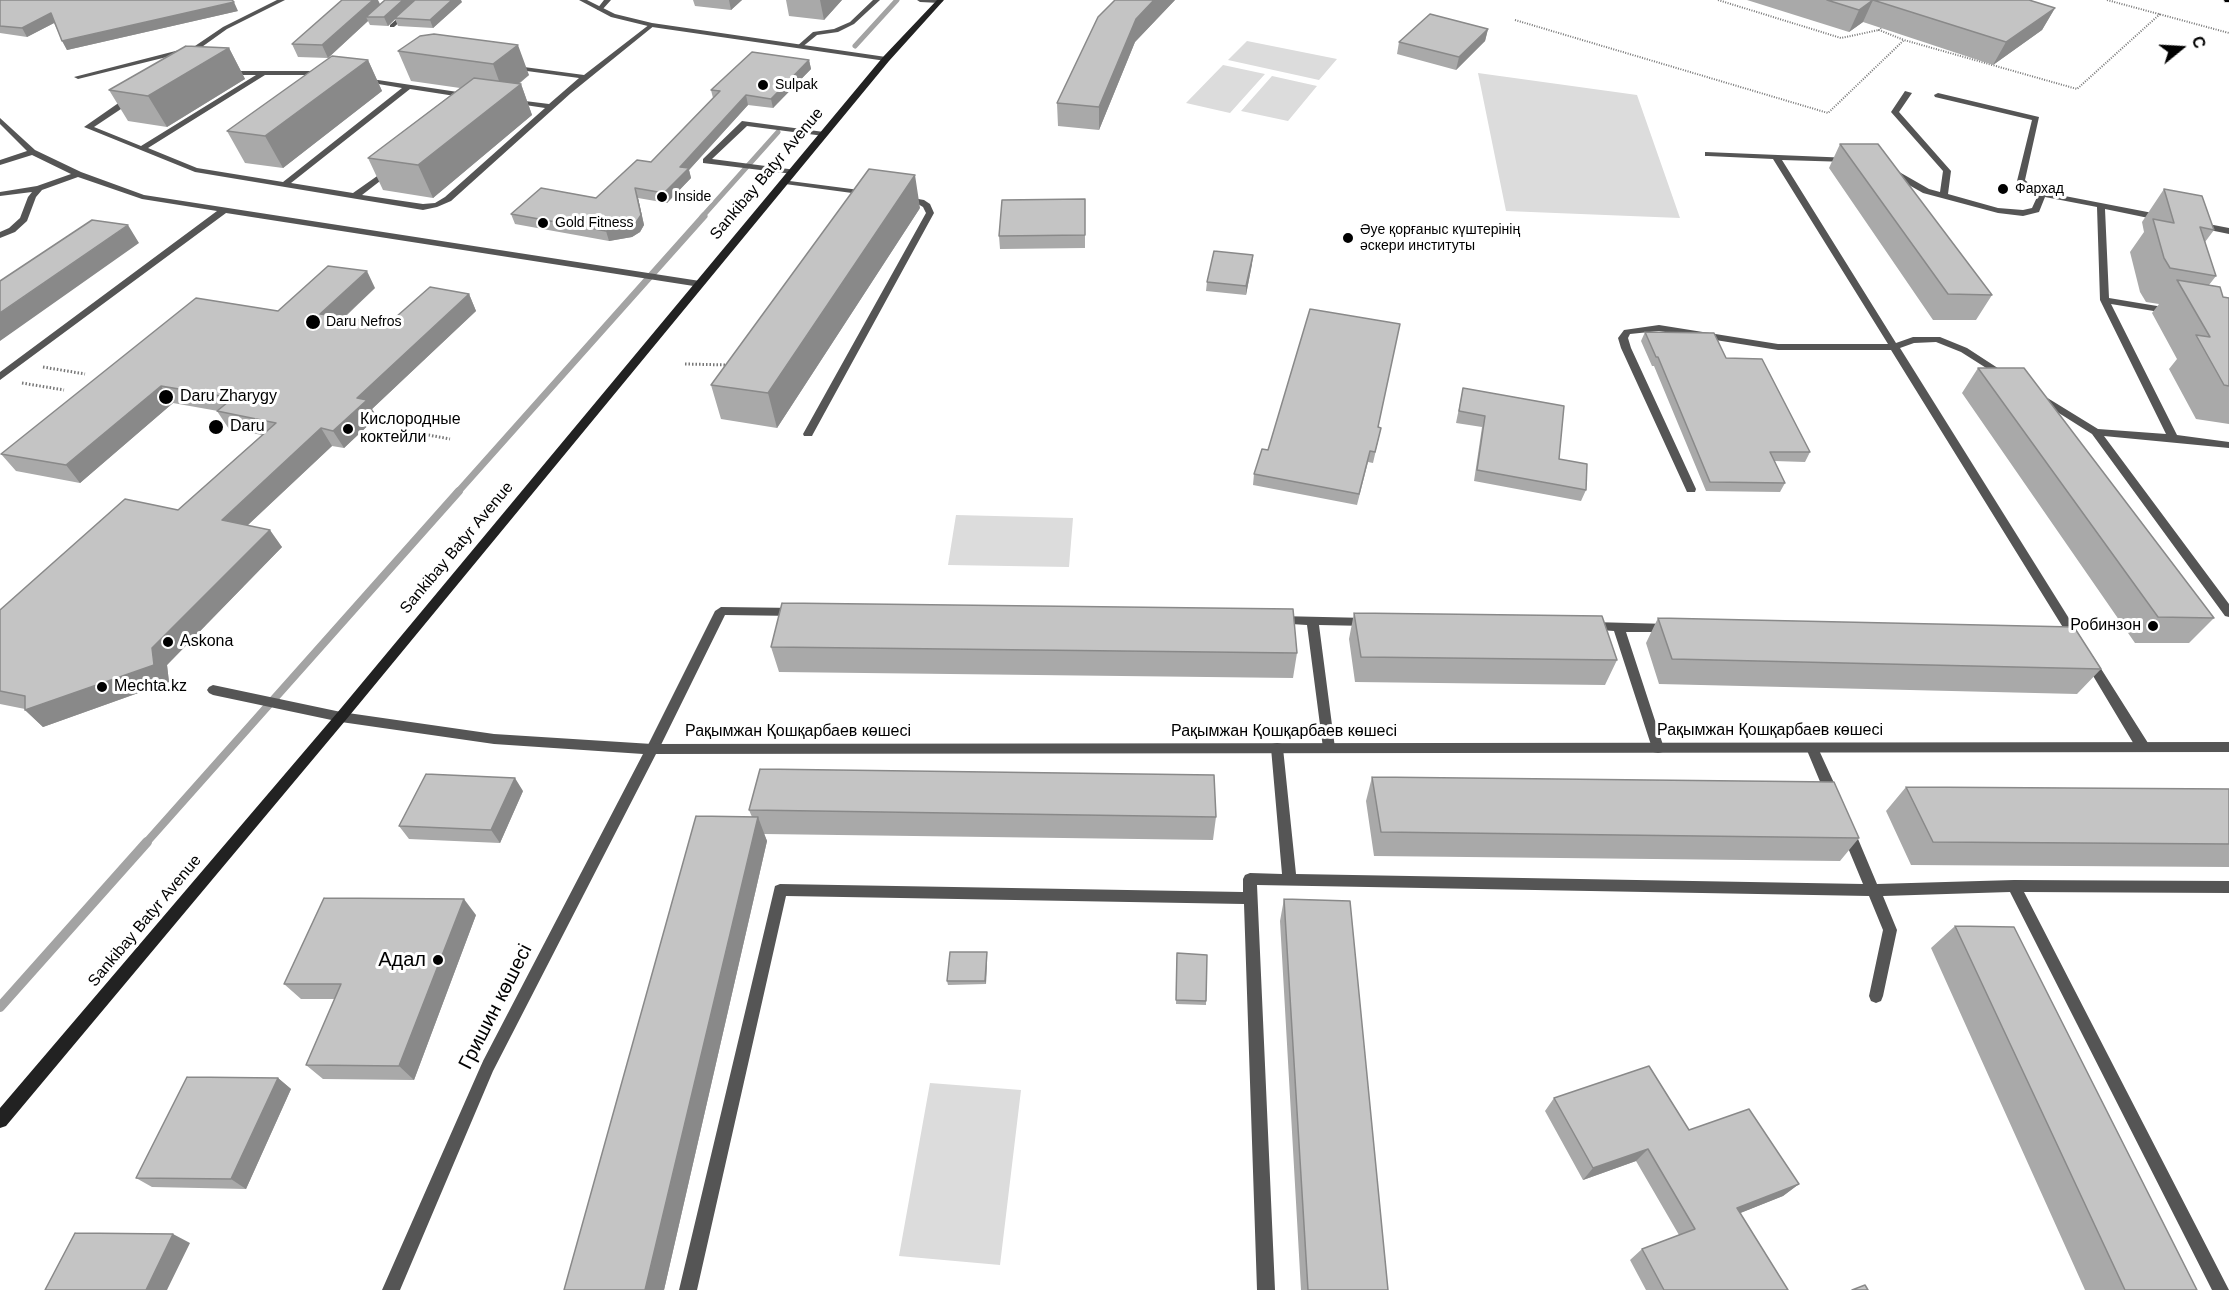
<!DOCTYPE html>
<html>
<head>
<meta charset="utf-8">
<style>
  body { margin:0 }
  #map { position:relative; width:2229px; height:1290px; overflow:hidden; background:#fff; font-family:Helvetica,sans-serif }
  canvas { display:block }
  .north { position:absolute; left:2151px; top:18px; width:60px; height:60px; -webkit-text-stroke:4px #fff; paint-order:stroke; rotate:72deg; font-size:16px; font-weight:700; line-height:24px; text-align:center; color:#000 }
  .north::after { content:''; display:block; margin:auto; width:21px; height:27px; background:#000; clip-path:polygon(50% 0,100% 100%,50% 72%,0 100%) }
</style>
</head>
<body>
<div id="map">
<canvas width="2229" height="1290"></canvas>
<div class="north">С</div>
</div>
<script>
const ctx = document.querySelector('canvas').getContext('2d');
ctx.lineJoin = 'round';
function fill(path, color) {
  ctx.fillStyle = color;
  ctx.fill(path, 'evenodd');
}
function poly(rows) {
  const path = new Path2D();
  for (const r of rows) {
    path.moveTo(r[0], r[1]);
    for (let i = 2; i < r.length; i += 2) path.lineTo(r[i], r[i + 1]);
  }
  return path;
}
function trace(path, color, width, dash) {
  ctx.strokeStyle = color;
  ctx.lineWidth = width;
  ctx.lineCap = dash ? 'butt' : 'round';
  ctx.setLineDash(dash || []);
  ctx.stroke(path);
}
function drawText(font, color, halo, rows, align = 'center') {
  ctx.font = font + ' Helvetica,sans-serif';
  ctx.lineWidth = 6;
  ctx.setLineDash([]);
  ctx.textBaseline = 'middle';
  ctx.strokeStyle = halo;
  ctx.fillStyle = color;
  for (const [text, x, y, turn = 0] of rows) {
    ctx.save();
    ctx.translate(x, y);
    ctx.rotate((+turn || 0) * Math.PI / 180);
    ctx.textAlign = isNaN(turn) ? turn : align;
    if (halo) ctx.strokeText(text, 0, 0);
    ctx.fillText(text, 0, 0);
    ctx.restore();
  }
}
const green = poly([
  [1247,41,1337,59,1319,80,1228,60],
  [1223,65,1265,74,1230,113,1186,103],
  [1478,73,1637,95,1680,218,1506,211],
  [1272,76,1317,86,1288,121,1241,111],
  [956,515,1073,518,1069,567,948,565],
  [930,1083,1021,1090,1000,1265,899,1256]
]);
const streamFar3 = poly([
  [855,46,897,0],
  [702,217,778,132]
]);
const streamFar2 = poly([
  [457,493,704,216]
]);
const streamFar1 = poly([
  [145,844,459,491]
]);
const stream = poly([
  [0,1007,147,842]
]);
const pathFar1 = poly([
  [1718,0,1841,38,1879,30],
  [2107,0,2229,33],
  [1515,20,1828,113,1904,40,2077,89,2160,14],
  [1885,25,1879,30,1904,40]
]);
const path = poly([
  [685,364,728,365],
  [43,367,85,374],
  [22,383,64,390],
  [401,430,450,439]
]);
const lane = poly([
  [277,0,285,0,227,29,199,49,78,79,74,77,195,46,223,27,277,0],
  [418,0,425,0,394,27,390,27,390,25,418,0],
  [604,0,611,0,602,10,598,10,597,9,604,0],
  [873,0,880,0,854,24,838,32,817,35,801,48,796,47,813,32,834,29,850,22,873,0],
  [917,0,943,0,943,1,940,3,920,2,917,0],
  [650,24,655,25,571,93,451,201,437,207,423,210,195,172,84,127,130,95,136,95,136,99,94,127,141,146,256,75,224,75,224,71,326,71,326,75,265,75,148,148,197,168,283,182,402,88,361,81,358,81,358,77,471,94,472,96,468,98,410,89,291,183,353,193,390,167,394,169,393,171,362,195,423,204,435,203,445,197,545,108,512,103,509,103,509,99,549,104,579,78,512,69,509,69,509,65,584,75,650,24],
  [1905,91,1912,93,1899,112,1951,171,1948,194,1998,208,2023,210,2032,208,2038,195,2026,190,2017,181,2032,120,1935,97,1934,95,1938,93,2039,117,2025,180,2032,186,2044,192,2163,215,2167,218,2163,221,2105,209,2109,298,2175,309,2175,313,2172,314,2111,304,2177,435,2229,442,2229,448,2104,436,2229,604,2229,617,2225,616,2092,434,2032,396,2033,394,2041,394,2098,429,2166,434,2100,300,2097,207,2045,197,2039,212,2023,216,1998,213,1923,193,1888,173,1888,169,1894,169,1929,189,1940,192,1943,171,1891,112,1905,91],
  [0,118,35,150,81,172,144,195,700,281,704,284,700,287,226,213,0,380,0,372,217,211,142,199,78,177,42,190,36,197,27,221,15,232,0,238,0,232,9,228,20,218,28,197,32,192,0,196,0,192,37,186,71,174,32,155,0,165,0,160,27,151,0,124,0,118],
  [742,121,824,132,828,134,824,136,747,126,712,159,796,170,797,172,793,174,703,163,703,159,742,121],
  [1705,152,1851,158,1851,162,1848,162,1782,160,1896,343,1913,337,1940,337,1967,348,2010,376,2005,379,2002,378,1961,352,1936,342,1914,343,1900,348,2080,636,2082,639,2080,642,2072,642,1891,350,1778,350,1659,331,1630,334,1628,338,1631,348,1696,489,1695,492,1687,492,1621,348,1618,338,1624,330,1659,325,1778,344,1888,344,1773,159,1708,156,1705,156,1705,152],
  [782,180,867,191,871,193,867,195,785,184,782,184,782,180],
  [902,196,924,200,930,204,934,213,813,434,812,436,804,436,803,434,926,213,923,207,918,204,902,200,902,196],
  [2198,222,2229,228,2229,234,2195,227,2195,223,2198,222],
  [721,607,796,608,802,612,796,616,725,615,657,753,652,754,647,753,646,749,715,611,721,607],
  [1279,616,1367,618,1373,622,1367,626,1319,625,1335,748,1334,752,1329,753,1324,752,1323,748,1307,625,1275,623,1273,620,1279,616],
  [1592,622,1669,624,1675,628,1669,632,1626,632,1664,748,1663,752,1658,753,1653,752,1652,748,1614,631,1588,629,1586,626,1588,623,1592,622],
  [2089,654,2093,656,2148,743,2149,747,2148,751,2143,752,2138,751,2083,659,2085,656,2089,654],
  [213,685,341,712,345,713,347,717,345,721,341,722,213,695,209,693,207,690,209,687,213,685],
  [1277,743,1282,744,1283,748,1296,874,1863,884,1841,831,1843,827,1848,825,1853,827,1877,884,2014,880,2229,881,2229,893,2024,892,2229,1290,2212,1290,2010,892,1883,896,1897,930,1883,996,1881,1001,1876,1003,1871,1001,1869,996,1883,930,1869,896,1257,885,1275,1290,1257,1290,1244,904,786,896,697,1290,679,1290,775,886,780,884,1243,892,1243,879,1245,875,1250,873,1282,874,1271,748,1272,744,1277,743],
  [1812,743,1817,744,1818,748,1840,796,1838,800,1833,802,1828,800,1826,796,1806,748,1807,744,1812,743]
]);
const street = poly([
  [579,0,587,0,615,14,652,23,886,57,890,59,886,61,652,27,611,17,579,0],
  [341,712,494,734,652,744,2229,742,2229,752,656,754,493,1071,400,1290,382,1290,483,1061,643,754,494,744,341,722,337,721,335,717,337,713,341,712]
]);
const secondary = poly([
  [937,0,944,0,889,61,345,721,6,1126,0,1128,0,1108,337,713,883,57,937,0]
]);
const primary = poly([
  [2224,0,2229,0,2229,2,2225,2,2224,0]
]);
const wall = poly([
  [0,0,238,11,67,50,54,23,27,37,0,33],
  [693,0,742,0,731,10,695,6],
  [786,0,842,0,824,20,789,16],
  [1115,0,1175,0,1135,42,1099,130,1058,126,1057,103],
  [1747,0,2029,0,2055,8,2042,30,1993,65,1863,22,1849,32],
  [462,2,433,28,398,26,395,19,388,26,370,25,368,21,328,58,298,57,292,44,380,4],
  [1488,29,1485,41,1456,70,1397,54,1399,42],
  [420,36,529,75,519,84,521,84,532,115,433,198,383,190,368,158,460,88,411,81,398,51],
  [229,48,245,79,167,127,128,121,109,90],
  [368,60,382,91,283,168,245,163,227,131],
  [809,60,811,69,773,108,748,105,689,170,691,178,667,203,638,198,644,225,640,232,632,237,609,241,515,224,511,214,596,198,651,162,713,98,711,90],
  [1840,144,1992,295,1976,320,1933,320,1829,168],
  [2164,189,2214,230,2205,242,2216,276,2209,285,2223,297,2229,298,2229,424,2196,419,2169,369,2177,359,2152,313,2159,304,2146,302,2140,292,2130,252,2144,232,2142,222],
  [1085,199,1085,248,1000,249,999,236],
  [920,208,777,428,721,419,711,385],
  [1252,264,1246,295,1206,291,1207,282],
  [375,288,344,318,388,324,469,294,476,311,372,409,377,417,344,448,332,446,248,525,282,547,167,665,169,682,43,727,25,710,25,709,0,704,0,610,178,510,262,435,229,429,217,411,218,411,173,403,80,483,16,471,1,454,278,311],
  [1645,332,1726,358,1810,452,1805,462,1774,461,1785,483,1780,492,1706,491,1654,366,1652,366,1641,341],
  [1978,368,2214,618,2189,643,2135,643,1962,393],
  [1463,388,1559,459,1586,490,1581,501,1474,481,1482,427,1456,423],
  [1378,427,1381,428,1373,463,1368,462,1357,505,1253,485,1254,474,1268,450],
  [1354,613,1617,660,1605,685,1355,682,1349,639],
  [1658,618,2101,669,2077,694,1659,684,1646,643],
  [771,647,1297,653,1293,678,779,672],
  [1372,777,1859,838,1840,861,1374,856,1366,801],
  [1906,787,2229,789,2229,867,1911,865,1886,811],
  [523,791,500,843,409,839,399,826],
  [749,810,1216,817,1213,840,764,834,767,841,664,1290,564,1290,752,817],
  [1284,899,1388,1290,1301,1290,1280,921],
  [476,915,414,1080,323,1079,306,1065,335,999,301,999,284,984],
  [1955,926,2197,1290,2085,1290,1931,948],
  [1177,953,1206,1001,1206,1005,1176,1004],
  [987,956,986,984,948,985,947,981],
  [278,1078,291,1089,246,1189,152,1187,136,1178],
  [1554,1098,1689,1130,1799,1184,1783,1196,1740,1213,1788,1290,1646,1290,1630,1260,1642,1249,1679,1235,1636,1161,1583,1180,1545,1111]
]);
const shadedWall = poly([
  [373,0,378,0,382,8,366,17,368,21,328,58,322,45],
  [403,0,415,0,388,26,384,17],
  [452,0,461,0,462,2,433,28,430,20],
  [729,0,742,0,731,10],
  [820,0,842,0,824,20],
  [1154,0,1175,0,1135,42,1099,130,1099,107,1136,19],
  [1873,0,1863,22,1849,32,1859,10],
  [234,2,238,11,67,50,62,41],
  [2055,8,2042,30,1993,65,2006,42],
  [51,13,56,22,27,37,22,28],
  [1488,29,1485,41,1456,70,1459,57],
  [518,45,529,75,504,95,493,64],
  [229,48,245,79,167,127,148,96],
  [368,60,382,91,283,168,265,136],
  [809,60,811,69,773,108,771,99],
  [521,84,532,115,433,198,418,165],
  [746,95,748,105,689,170,691,178,667,203,664,193,680,167],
  [915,175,920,208,777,428,768,393],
  [635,188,638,198,644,225,640,232,632,237,609,241,606,231],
  [128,225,139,243,0,341,0,313],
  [1253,255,1252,264,1246,295,1246,286],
  [367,271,375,288,329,331,320,314],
  [469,294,476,311,372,409,377,417,344,448,333,431,357,398],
  [161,386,173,403,80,483,66,465],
  [321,428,332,446,235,537,222,520],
  [270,530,282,547,167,665,169,682,43,727,25,710,152,648],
  [515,778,523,791,500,843,491,830],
  [758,817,767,841,664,1290,645,1290],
  [464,899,476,915,414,1080,399,1066],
  [987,952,987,956,986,984,985,981],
  [278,1078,291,1089,246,1189,231,1179],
  [1648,1149,1636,1161,1583,1180,1593,1168],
  [1799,1184,1783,1196,1723,1220,1737,1208],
  [173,1234,190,1243,167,1290,146,1290]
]);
const building = poly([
  [0,0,232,0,234,2,62,41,51,13,22,28,0,26,0,0],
  [342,0,373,0,322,45,292,44,342,0],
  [385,0,403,0,384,17,366,17,385,0],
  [415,0,452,0,430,20,395,18,415,0],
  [1115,0,1154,0,1136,19,1099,107,1057,103,1098,17,1115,0],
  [1827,0,1873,0,1859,10,1827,0],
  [1873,0,2029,0,2055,8,2006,42,1873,0],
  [1430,14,1488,29,1459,57,1399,42,1430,14],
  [434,34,518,45,493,64,398,51,420,36,434,34],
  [186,46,229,48,148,96,109,90,186,46],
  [752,52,809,60,771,99,746,95,680,167,689,168,664,193,635,188,641,215,637,221,629,227,606,231,511,214,541,188,596,198,637,160,651,162,720,91,711,90,752,52],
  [332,56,368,60,265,136,227,131,332,56],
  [474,78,521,84,418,165,368,158,474,78],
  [1840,144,1878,144,1992,295,1948,294,1840,144],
  [869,169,915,175,768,393,711,385,869,169],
  [2164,189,2202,196,2214,230,2200,227,2216,276,2170,268,2164,258,2153,219,2174,223,2164,189],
  [1085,199,1085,235,999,236,1002,200,1085,199],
  [92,220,128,225,0,313,0,281,92,220],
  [1214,251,1253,255,1246,286,1207,282,1214,251],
  [328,266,367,271,320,314,388,324,430,287,469,294,357,398,367,400,333,431,321,428,222,520,270,530,152,648,154,665,25,710,25,696,0,691,0,610,125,499,178,510,276,423,217,411,233,398,161,386,66,465,1,454,196,298,278,311,328,266],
  [2177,280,2220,287,2223,297,2229,298,2229,386,2224,385,2196,335,2210,337,2177,280],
  [1310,309,1400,324,1378,427,1381,428,1375,452,1370,451,1359,494,1254,474,1262,449,1268,450,1310,309],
  [1645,332,1714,333,1726,358,1762,359,1810,452,1770,452,1785,483,1710,482,1658,357,1656,357,1645,332],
  [1978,368,2024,368,2214,618,2158,617,1978,368],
  [1463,388,1564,406,1559,459,1587,464,1586,490,1477,470,1485,416,1459,411,1463,388],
  [782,603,1293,609,1297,653,771,647,782,603],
  [1354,613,1602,616,1617,660,1361,657,1354,613],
  [1658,618,2074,627,2101,669,1672,659,1658,618],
  [760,769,1214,775,1216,817,749,810,760,769],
  [426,774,515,778,491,830,399,826,426,774],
  [1372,777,1834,782,1859,838,1381,832,1372,777],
  [1906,787,2229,789,2229,844,1933,842,1906,787],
  [696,816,758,817,645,1290,564,1290,696,816],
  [324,898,464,899,399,1066,306,1065,341,984,284,984,324,898],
  [1284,899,1350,901,1388,1290,1308,1290,1284,899],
  [1955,926,2014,927,2197,1290,2125,1290,1955,926],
  [950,952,987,952,985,981,947,981,950,952],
  [1177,953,1207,955,1206,1001,1176,1000,1177,953],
  [1649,1066,1689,1130,1749,1109,1799,1184,1737,1208,1788,1290,1664,1290,1642,1249,1695,1229,1648,1149,1593,1168,1554,1098,1649,1066],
  [187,1077,278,1078,231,1179,136,1178,187,1077],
  [75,1233,173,1234,146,1290,45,1290,75,1233],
  [1865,1285,1868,1290,1852,1290,1865,1285]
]);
const markers = [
  [763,85,6,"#000"],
  [2003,189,6,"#000"],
  [662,197,6,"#000"],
  [543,223,6,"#000"],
  [1348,238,6,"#000"],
  [313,322,8,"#000"],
  [166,397,8,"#000"],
  [216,427,8,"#000"],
  [348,429,6,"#000"],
  [2153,626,6,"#000"],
  [168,642,6,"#000"],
  [102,687,6,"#000"],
  [438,960,6,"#000"]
];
const farPoinames = [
  ["Sulpak",775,85],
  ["Фархад",2015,189],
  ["Inside",674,197],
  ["Gold Fitness",555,223],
  ["Әуе қорғаныс күштерінің",1360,230],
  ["әскери институты",1360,246],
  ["Daru Nefros",326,322]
];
const streetNames = [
  ["Sankibay Batyr Avenue",767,174,-50],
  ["Sankibay Batyr Avenue",457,548,-50],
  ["Рақымжан Қошқарбаев көшесі",1770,731],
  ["Рақымжан Қошқарбаев көшесі",798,732],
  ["Рақымжан Қошқарбаев көшесі",1284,732],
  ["Sankibay Batyr Avenue",145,921,-50]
];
const poiNames = [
  ["Daru Zharygy",180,397],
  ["Кислородные",360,420],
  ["коктейли",360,438],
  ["Daru",230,427],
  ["Робинзон",2141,626,"right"],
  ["Askona",180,642],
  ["Mechta.kz",114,687]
];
const nearPoinames = [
  ["Адал",426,960]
];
const nearStreetnames = [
  ["Гришин көшесі",496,1007,-63]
];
fill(green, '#dcdcdc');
trace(streamFar3, '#a3a3a3', 5);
trace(streamFar2, '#a3a3a3', 7);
trace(streamFar1, '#a3a3a3', 8);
trace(stream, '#a3a3a3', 10);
trace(primary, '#dbdbdb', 2);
trace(pathFar1, '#777', 2, [1, 1.5]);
trace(path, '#777', 3, [1.5, 2]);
fill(lane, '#555');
fill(street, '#555');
fill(secondary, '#222');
fill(primary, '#000');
fill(wall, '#a9a9a9');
fill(shadedWall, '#898989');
fill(building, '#c4c4c4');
trace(building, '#898989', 1.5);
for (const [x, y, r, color] of markers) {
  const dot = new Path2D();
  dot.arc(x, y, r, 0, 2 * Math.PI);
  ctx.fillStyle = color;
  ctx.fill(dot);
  trace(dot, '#fff', 2);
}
drawText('14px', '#000', '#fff', farPoinames, 'left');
drawText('16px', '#000', '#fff', streetNames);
drawText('16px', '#000', '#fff', poiNames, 'left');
drawText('20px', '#000', '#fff', nearPoinames, 'right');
drawText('20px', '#000', '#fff', nearStreetnames);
</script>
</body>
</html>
